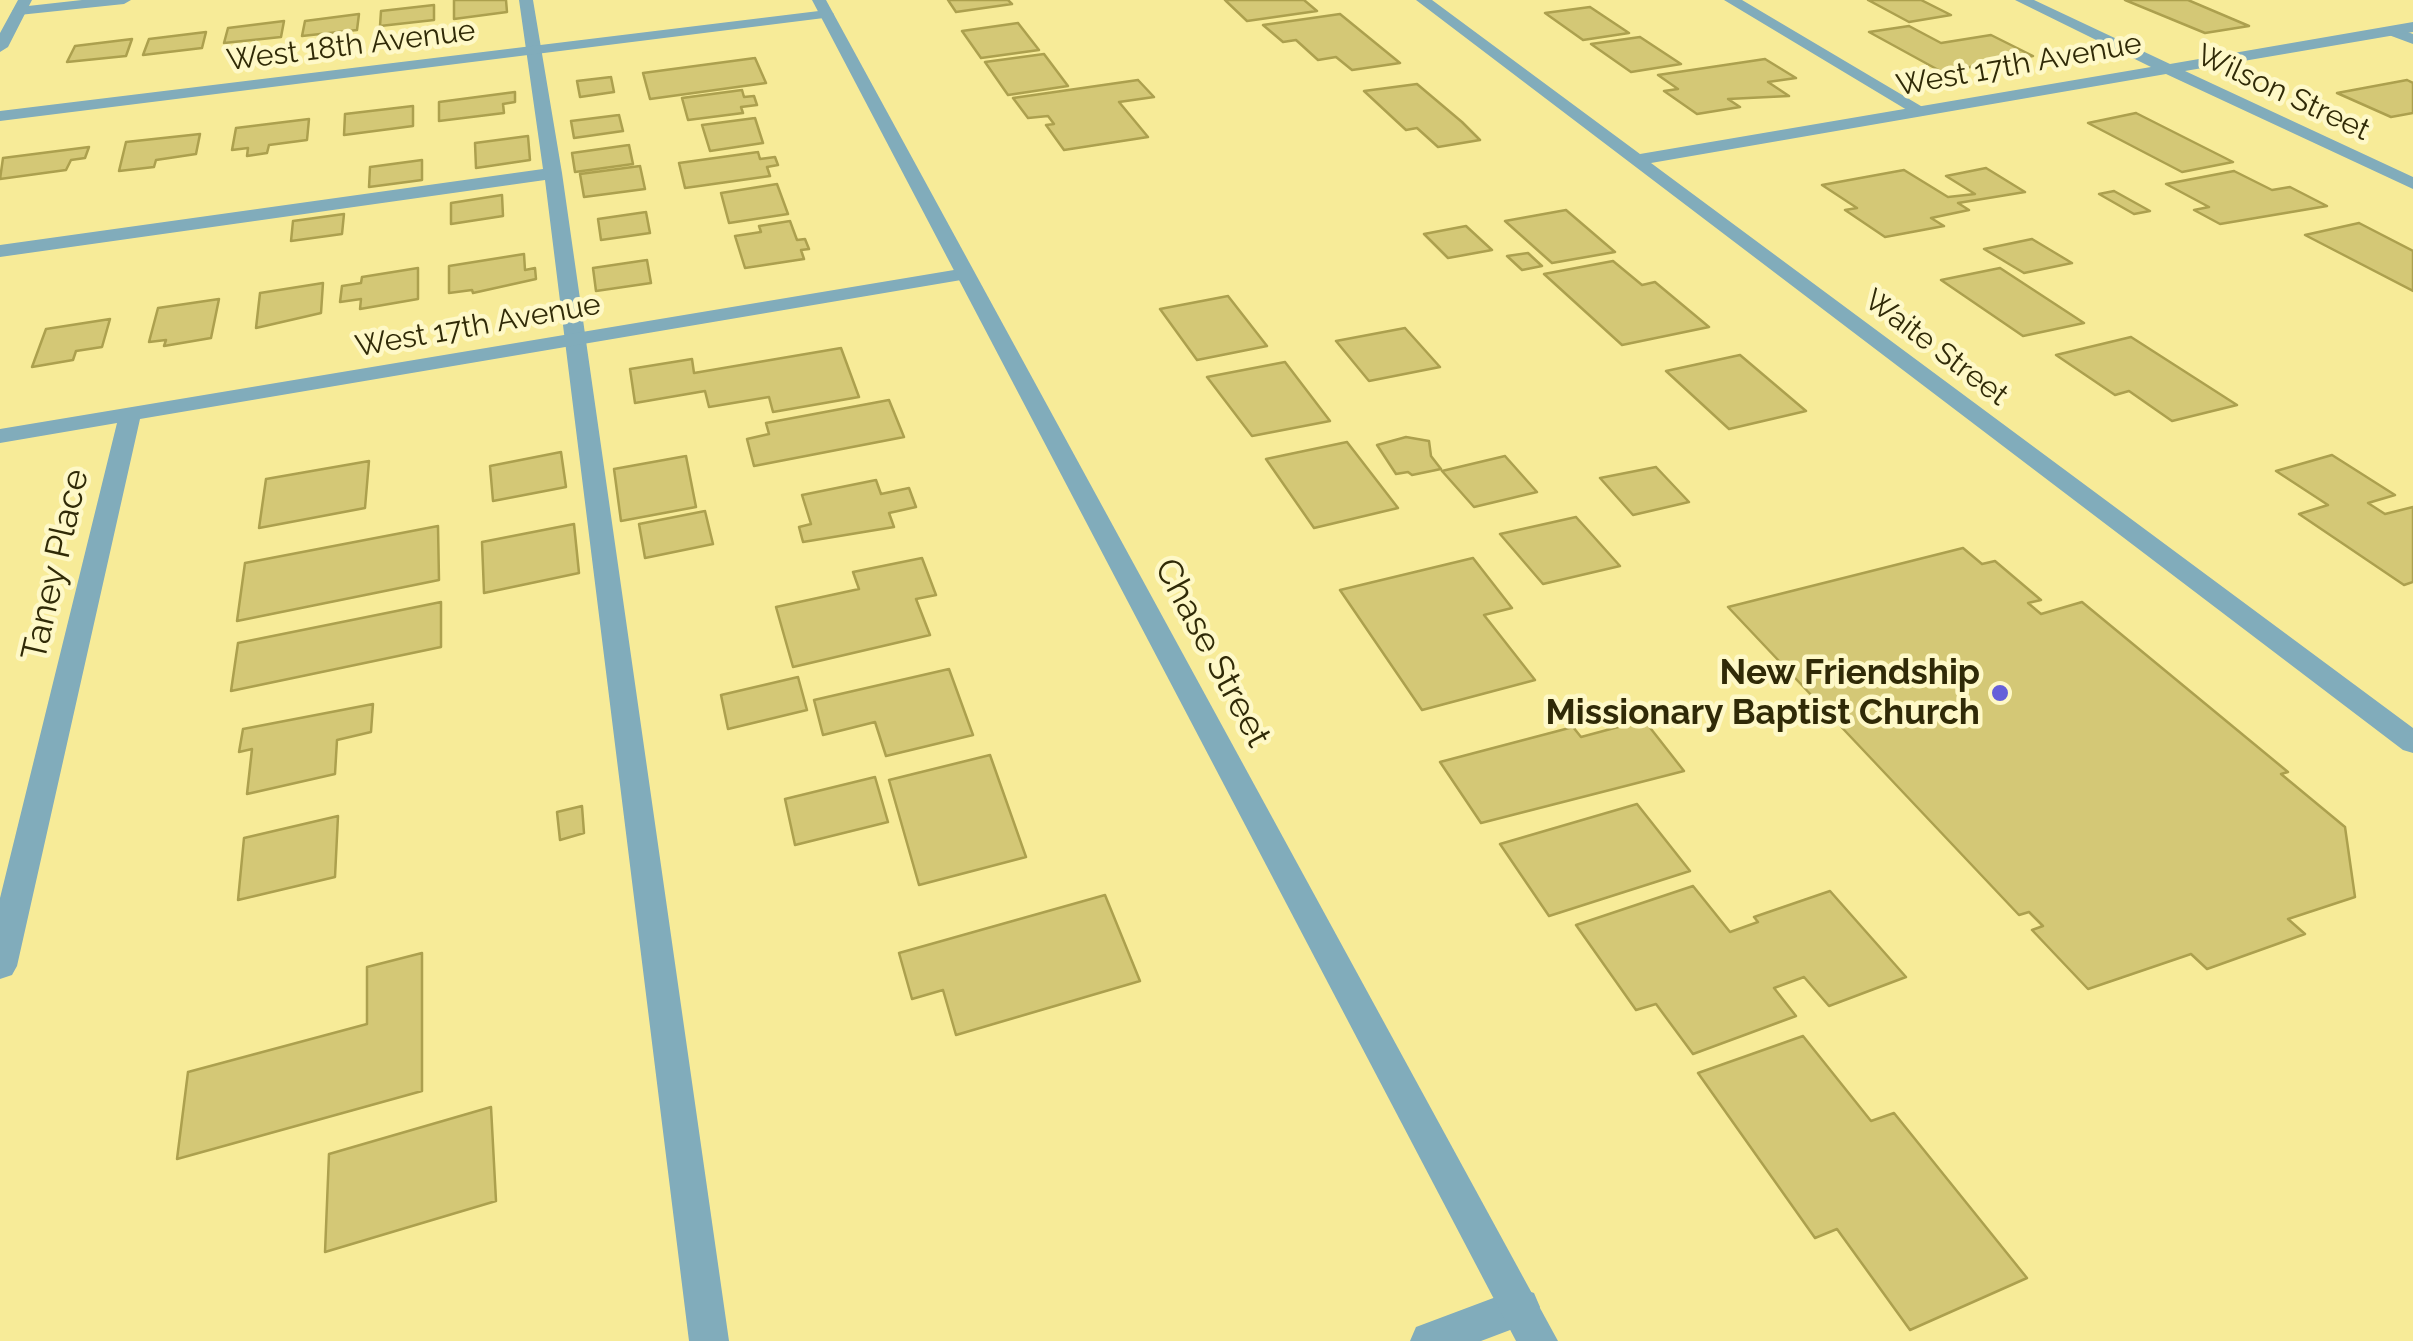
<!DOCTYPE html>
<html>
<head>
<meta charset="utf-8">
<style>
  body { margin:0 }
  canvas { display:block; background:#f7eb98 }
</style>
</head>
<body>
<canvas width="2413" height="1341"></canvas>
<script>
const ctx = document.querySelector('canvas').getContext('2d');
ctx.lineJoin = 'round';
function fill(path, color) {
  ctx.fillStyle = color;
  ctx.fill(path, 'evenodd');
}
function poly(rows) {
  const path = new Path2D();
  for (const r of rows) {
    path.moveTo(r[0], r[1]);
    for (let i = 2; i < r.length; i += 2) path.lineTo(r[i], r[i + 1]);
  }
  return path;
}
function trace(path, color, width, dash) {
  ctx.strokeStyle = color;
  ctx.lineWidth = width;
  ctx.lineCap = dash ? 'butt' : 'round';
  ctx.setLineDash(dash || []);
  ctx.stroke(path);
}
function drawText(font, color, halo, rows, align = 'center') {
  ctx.font = font + ' Raleway,sans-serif';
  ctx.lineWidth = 9;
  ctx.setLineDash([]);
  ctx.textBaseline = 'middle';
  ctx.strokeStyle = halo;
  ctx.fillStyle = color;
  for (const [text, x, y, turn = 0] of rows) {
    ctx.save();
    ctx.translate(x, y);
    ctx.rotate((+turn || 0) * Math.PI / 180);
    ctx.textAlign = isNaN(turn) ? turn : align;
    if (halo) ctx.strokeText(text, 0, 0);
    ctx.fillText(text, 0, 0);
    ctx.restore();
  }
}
const building = poly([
  [454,0,506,0,507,12,454,19,454,0],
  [948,0,1008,0,1012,4,956,12,948,0],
  [1225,0,1304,0,1317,11,1247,21,1225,0],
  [1868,0,1921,0,1951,15,1909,22,1868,0],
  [2125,0,2188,0,2249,26,2205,33,2125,0],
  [434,5,434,20,380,26,381,11,434,5],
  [1590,7,1629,33,1583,40,1545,13,1590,7],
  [359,14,357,30,302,36,305,21,359,14],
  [1340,14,1400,63,1352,70,1336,57,1318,60,1296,40,1283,42,1263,25,1340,14],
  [284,21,281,37,224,43,228,28,284,21],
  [1018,23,1039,50,981,58,962,31,1018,23],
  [1909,26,1941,43,1991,35,2033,56,1942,72,1869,32,1909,26],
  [206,32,202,48,143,55,149,39,206,32],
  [1640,37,1681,64,1631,72,1591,44,1640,37],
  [132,39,126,56,67,62,75,46,132,39],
  [1044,54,1068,86,1008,95,985,62,1044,54],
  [755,58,766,83,650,99,643,73,755,58],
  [1765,59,1796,78,1768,82,1789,96,1728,99,1740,107,1697,114,1664,91,1678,89,1658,75,1765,59],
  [611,77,614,92,580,97,577,81,611,77],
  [1138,80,1154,97,1119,102,1148,137,1064,150,1046,125,1054,124,1048,116,1028,118,1013,98,1138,80],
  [2407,80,2413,83,2413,113,2391,117,2337,93,2407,80],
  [1417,84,1462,122,1480,140,1438,147,1417,128,1406,130,1364,91,1417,84],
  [742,90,744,97,754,96,757,105,741,107,743,113,688,120,682,98,742,90],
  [515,92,515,102,503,104,504,113,439,121,439,102,515,92],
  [413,106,413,126,344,135,345,114,413,106],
  [2136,113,2233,162,2182,172,2088,123,2136,113],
  [619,115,623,131,574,138,571,121,619,115],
  [755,118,763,143,710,151,702,125,755,118],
  [309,119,307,140,269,145,267,153,247,156,248,148,232,150,236,128,309,119],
  [200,134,196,154,156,160,154,167,119,171,126,142,200,134],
  [528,136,530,160,476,168,475,143,528,136],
  [629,145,633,164,575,172,572,153,629,145],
  [89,147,85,158,71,160,66,170,0,179,3,158,89,147],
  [758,152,760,159,775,157,778,165,767,167,770,176,685,188,679,163,758,152],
  [422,160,422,180,369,187,370,167,422,160],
  [640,166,645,189,584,197,580,174,640,166],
  [1986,168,2025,192,1958,203,1969,210,1931,218,1944,226,1885,237,1845,210,1857,208,1822,185,1904,170,1948,197,1975,194,1946,176,1986,168],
  [2234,171,2272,190,2290,187,2327,206,2220,224,2194,210,2209,207,2166,184,2234,171],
  [777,184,788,214,729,223,721,193,777,184],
  [2114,191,2150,211,2134,214,2099,194,2114,191],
  [502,195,503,216,451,224,451,203,502,195],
  [1566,210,1615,252,1552,263,1505,221,1566,210],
  [646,212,650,233,601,240,598,219,646,212],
  [344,214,342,234,291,241,293,221,344,214],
  [790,221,797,240,805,239,809,249,801,250,804,259,745,268,735,236,761,232,759,226,790,221],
  [2359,223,2413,251,2413,291,2305,235,2359,223],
  [1466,226,1492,250,1448,258,1424,234,1466,226],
  [2032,239,2072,263,2024,273,1984,249,2032,239],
  [1528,253,1542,266,1522,270,1507,256,1528,253],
  [524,254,525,270,535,268,536,279,473,293,472,290,449,293,449,266,524,254],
  [647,260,651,283,596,291,593,268,647,260],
  [1613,261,1642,285,1655,282,1709,327,1622,345,1544,274,1613,261],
  [418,268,418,299,360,309,361,299,340,302,342,286,361,283,362,277,418,268],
  [2000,268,2084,323,2023,336,1941,280,2000,268],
  [323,283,321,313,256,328,260,293,323,283],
  [1228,296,1267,346,1197,360,1160,309,1228,296],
  [219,299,211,338,164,346,166,340,149,342,158,308,219,299],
  [110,319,102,347,76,351,73,360,32,367,46,329,110,319],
  [1405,328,1440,367,1369,381,1336,341,1405,328],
  [2131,337,2237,405,2172,421,2129,391,2115,395,2056,355,2131,337],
  [841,348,859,397,773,412,769,397,709,407,705,391,635,403,630,369,692,359,694,373,841,348],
  [1740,355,1806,411,1729,429,1666,371,1740,355],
  [1285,362,1330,421,1252,436,1207,377,1285,362],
  [889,400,904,437,754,466,747,439,769,434,766,423,889,400],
  [1406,437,1429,441,1431,456,1441,469,1412,475,1408,472,1396,474,1377,445,1406,437],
  [1347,442,1398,508,1314,528,1266,459,1347,442],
  [561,452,566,487,493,501,490,466,561,452],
  [2332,455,2395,495,2368,503,2385,514,2413,507,2413,582,2404,585,2299,514,2328,505,2276,471,2332,455],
  [686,456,696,507,621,521,614,469,686,456],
  [1505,456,1537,492,1474,507,1442,471,1505,456],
  [369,461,365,508,259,528,266,479,369,461],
  [1656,467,1689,502,1633,515,1600,478,1656,467],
  [876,480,881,494,909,488,916,507,889,513,894,527,803,542,799,527,811,524,802,495,876,480],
  [705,511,713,544,645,558,639,524,705,511],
  [1576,517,1620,566,1543,584,1500,534,1576,517],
  [574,524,579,573,484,593,482,542,574,524],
  [438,526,439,580,237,621,245,563,438,526],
  [1963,548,1982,564,1995,561,2041,600,2028,603,2041,614,2082,602,2288,772,2281,774,2345,827,2355,897,2288,919,2305,934,2207,969,2191,954,2088,989,2032,930,2043,926,2029,912,2019,915,1728,607,1963,548],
  [922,558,936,595,916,599,930,635,793,667,776,607,859,589,853,572,922,558],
  [1473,558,1512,608,1484,615,1535,680,1422,710,1340,590,1473,558],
  [441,602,441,647,231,691,238,643,441,602],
  [949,669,973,735,886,756,875,722,823,735,814,700,949,669],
  [798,677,807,710,728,729,721,695,798,677],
  [373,704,371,732,337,740,335,774,247,794,252,749,239,752,243,729,373,704],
  [1644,720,1684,771,1481,823,1440,762,1573,727,1581,737,1644,720],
  [990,755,1026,857,919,885,889,780,990,755],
  [875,777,888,822,795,845,785,799,875,777],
  [1637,804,1690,871,1549,916,1500,844,1637,804],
  [582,806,584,833,560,840,557,812,582,806],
  [338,816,335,877,238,900,244,838,338,816],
  [1693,886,1730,932,1758,922,1754,917,1830,891,1906,977,1829,1006,1804,977,1774,988,1796,1016,1693,1054,1656,1004,1636,1010,1576,925,1693,886],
  [1105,895,1140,981,956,1035,943,990,912,999,899,953,1105,895],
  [422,953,422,1091,177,1159,188,1072,367,1024,367,967,422,953],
  [1803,1036,1871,1121,1894,1113,2027,1278,1910,1330,1837,1229,1815,1238,1698,1073,1803,1036],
  [491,1107,496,1201,325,1252,329,1154,491,1107]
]);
const service = poly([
  [82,0,131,0,124,4,19,15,12,11,19,7,82,0],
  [519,0,533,0,562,173,729,1341,689,1341,545,180,0,257,0,245,543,169,519,0],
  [1724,0,1742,0,1931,112,1917,116,1724,0],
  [2391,26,2413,34,2413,44,2386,34,2383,31,2391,26],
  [1520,1288,1534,1293,1540,1307,1534,1321,1481,1341,1410,1341,1416,1327,1520,1288]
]);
const minor = poly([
  [18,0,32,0,8,47,0,52,0,33,18,0],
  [1416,0,1432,0,1640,154,2151,67,2015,0,2034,0,2170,64,2413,22,2413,32,2185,71,2413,177,2413,189,2166,74,1651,163,2413,728,2413,753,2403,750,1416,0],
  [827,10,834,14,832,17,0,121,0,111,827,10],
  [966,268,973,270,973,278,140,419,17,966,12,975,0,979,0,898,117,423,0,443,0,429,966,268]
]);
const tertiary = poly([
  [812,0,826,0,1558,1341,1516,1341,812,0]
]);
const markers = [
  [2000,693,10,"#6660d9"]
];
const farStreetnames = [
  ["West 18th Avenue",351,46,-7],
  ["West 17th Avenue",2019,65,-10],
  ["Wilson Street",2283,93,25],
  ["West 17th Avenue",478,326,-10],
  ["Waite Street",1936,348,37]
];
const streetNames = [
  ["Taney Place",56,565,-77],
  ["Chase Street",1212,653,62]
];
const poiNames = [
  ["New Friendship",1980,673],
  ["Missionary Baptist Church",1980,713]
];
fill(building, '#d4c876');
trace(building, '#aca04e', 2.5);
fill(service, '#81acbb');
fill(minor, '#81acbb');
fill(tertiary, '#81acbb');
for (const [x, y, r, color] of markers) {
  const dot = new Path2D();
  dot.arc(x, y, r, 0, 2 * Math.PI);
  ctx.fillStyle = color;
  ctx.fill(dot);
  trace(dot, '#fef8c7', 4);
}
drawText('30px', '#302a07', '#fef8c7', farStreetnames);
drawText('35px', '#302a07', '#fef8c7', streetNames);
drawText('bold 35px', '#302a07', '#fef8c7', poiNames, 'right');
</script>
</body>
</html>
